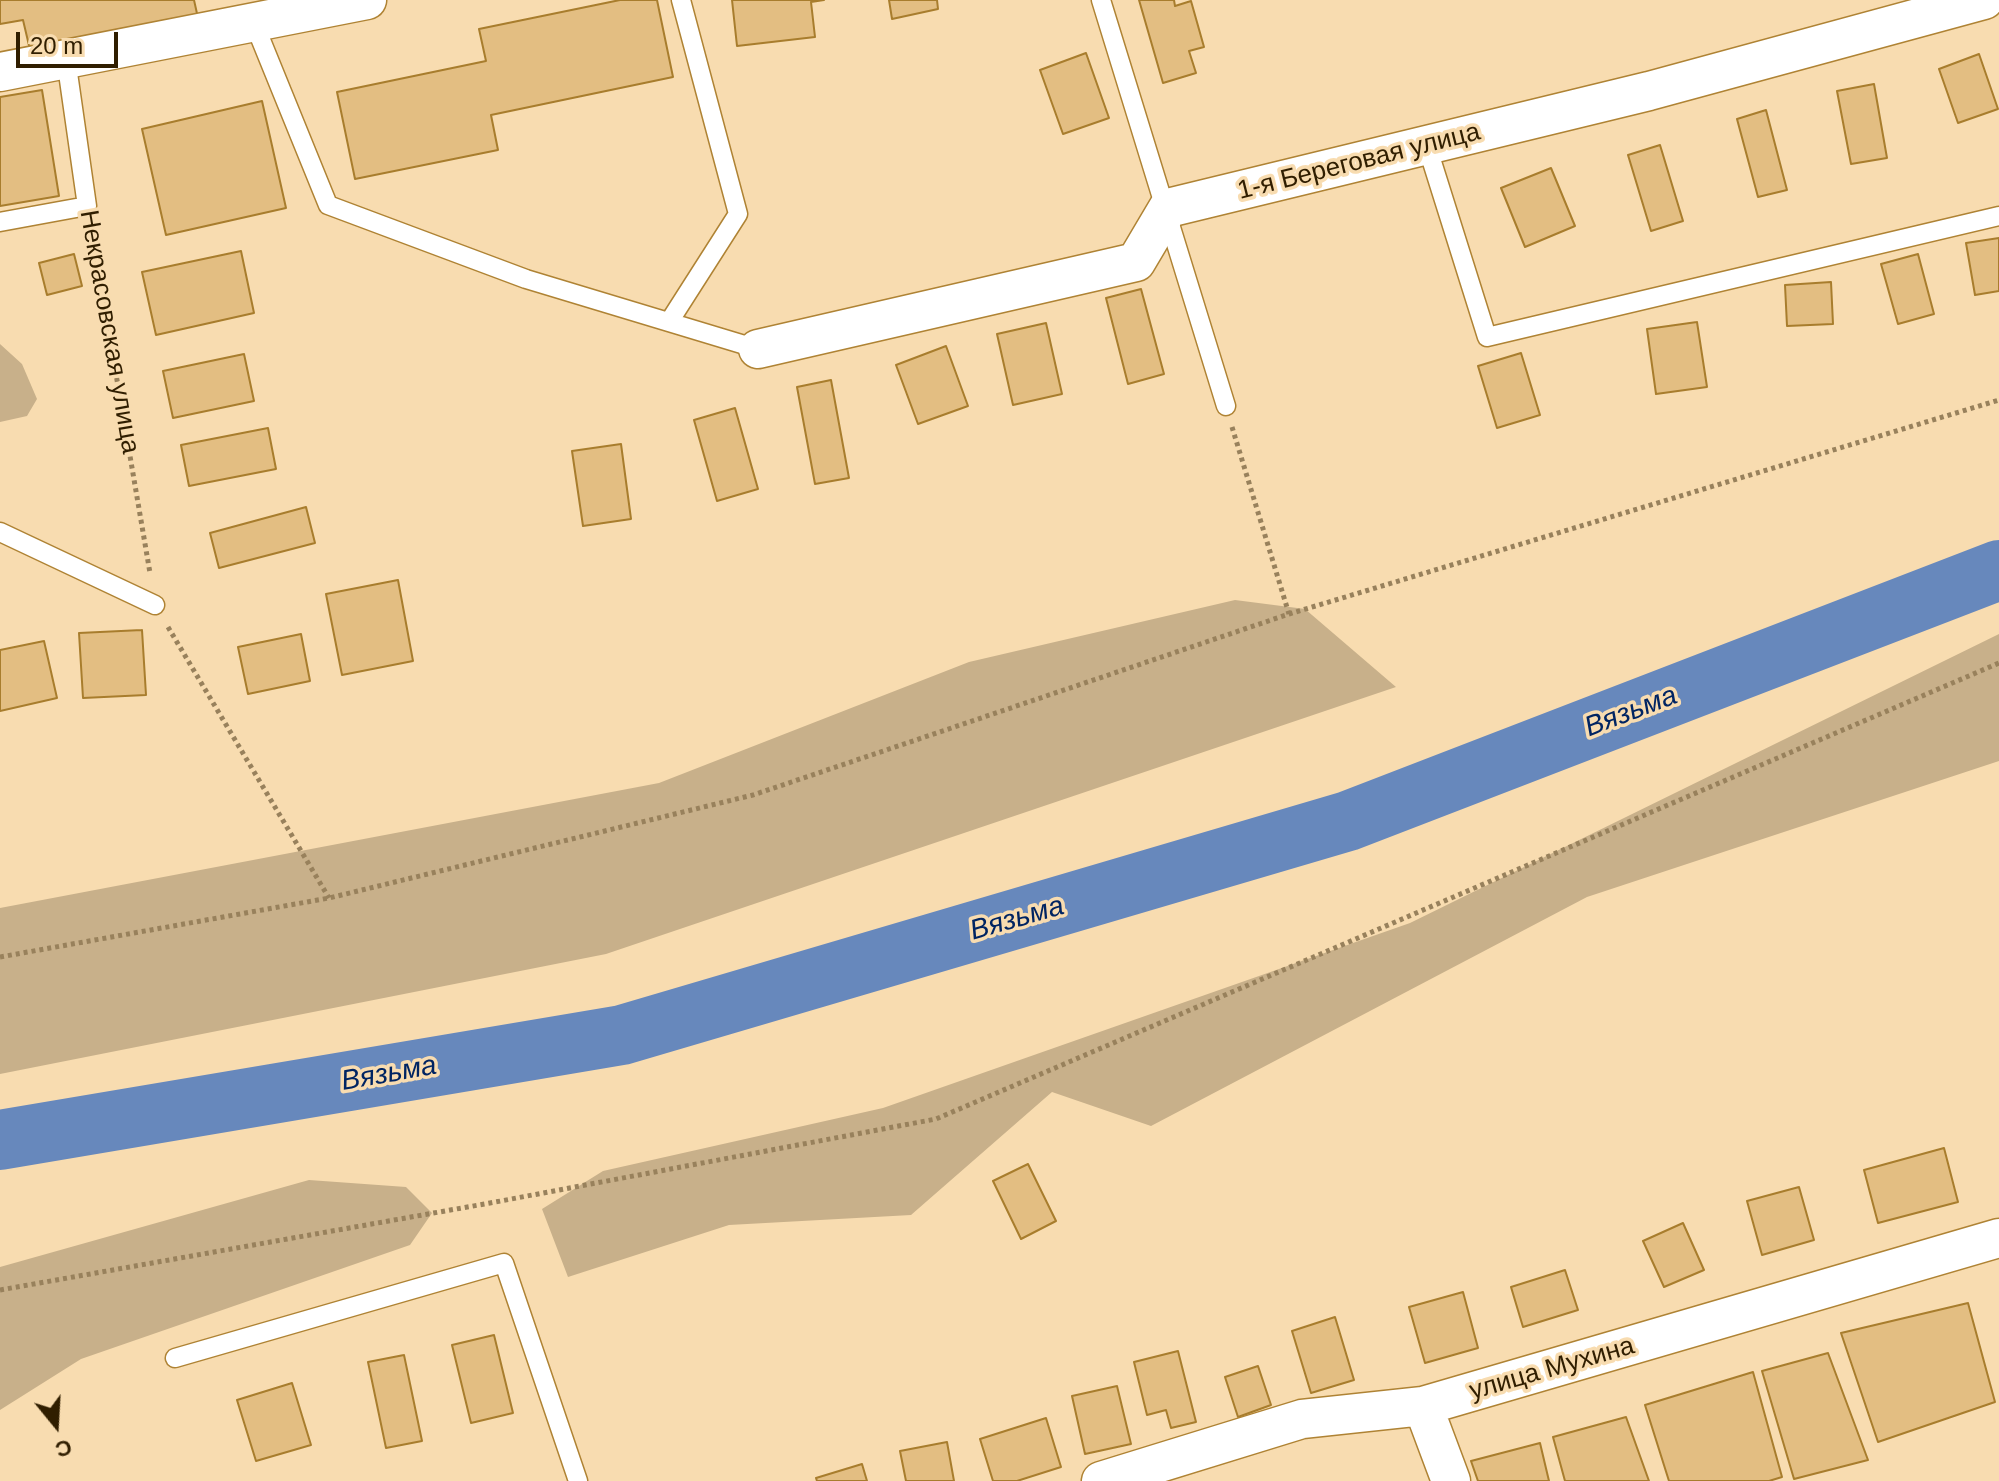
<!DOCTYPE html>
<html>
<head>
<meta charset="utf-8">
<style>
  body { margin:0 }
  #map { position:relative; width:1999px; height:1481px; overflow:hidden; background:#f8dcb0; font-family:Arial,sans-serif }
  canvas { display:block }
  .north { position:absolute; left:16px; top:1385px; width:80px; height:80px; -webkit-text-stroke:6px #f8dcb0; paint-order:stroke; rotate:162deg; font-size:22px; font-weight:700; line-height:32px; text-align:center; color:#301e00 }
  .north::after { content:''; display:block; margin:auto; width:28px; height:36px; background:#301e00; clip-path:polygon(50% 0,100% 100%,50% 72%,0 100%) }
  .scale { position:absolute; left:16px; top:32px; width:102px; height:36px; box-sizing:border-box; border:4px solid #301e00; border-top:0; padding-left:10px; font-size:24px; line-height:28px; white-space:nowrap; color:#301e00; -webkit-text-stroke:6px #f8dcb0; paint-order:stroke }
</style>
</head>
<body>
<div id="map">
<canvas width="1999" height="1481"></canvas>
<div class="north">С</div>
<div class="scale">20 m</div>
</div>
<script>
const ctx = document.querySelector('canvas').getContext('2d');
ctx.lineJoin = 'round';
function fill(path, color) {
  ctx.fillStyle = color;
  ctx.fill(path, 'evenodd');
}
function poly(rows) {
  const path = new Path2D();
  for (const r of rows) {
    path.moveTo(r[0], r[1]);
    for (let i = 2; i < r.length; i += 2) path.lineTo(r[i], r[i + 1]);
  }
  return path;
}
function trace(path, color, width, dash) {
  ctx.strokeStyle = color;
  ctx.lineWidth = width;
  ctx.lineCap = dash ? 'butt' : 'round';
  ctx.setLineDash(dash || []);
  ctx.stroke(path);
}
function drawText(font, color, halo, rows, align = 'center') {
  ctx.font = font + ' Arial,sans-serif';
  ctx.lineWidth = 7;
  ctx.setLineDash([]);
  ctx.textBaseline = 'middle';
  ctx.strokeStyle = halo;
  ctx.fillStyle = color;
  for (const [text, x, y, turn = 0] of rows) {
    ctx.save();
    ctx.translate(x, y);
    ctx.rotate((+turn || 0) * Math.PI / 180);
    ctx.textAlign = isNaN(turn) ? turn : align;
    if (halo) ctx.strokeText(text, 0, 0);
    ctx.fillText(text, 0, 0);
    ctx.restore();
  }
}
const green = poly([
  [0,344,22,364,37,399,27,416,0,422],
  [1235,600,1305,609,1396,687,606,954,0,1074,0,908,659,783,969,662],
  [1999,634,1999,761,1587,897,1151,1126,1052,1092,911,1215,729,1225,568,1277,542,1209,603,1171,883,1108,1410,923],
  [309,1180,406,1187,432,1213,410,1245,81,1359,0,1410,0,1267]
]);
const river = poly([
  [0,1140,622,1035,1348,821,1999,570]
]);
const building = poly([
  [0,0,194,0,198,18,31,54,23,20,0,24,0,0],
  [620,0,657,0,673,77,491,115,498,150,355,179,337,92,486,61,479,29,620,0],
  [732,0,824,0,811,2,815,37,737,46,732,0],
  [889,0,937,0,938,9,892,19,889,0],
  [1139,0,1174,0,1175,6,1191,1,1204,47,1189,51,1196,73,1163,83,1139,0],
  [1086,53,1109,118,1063,134,1040,70,1086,53],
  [1979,54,1998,109,1958,123,1939,69,1979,54],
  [1874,84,1887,158,1851,164,1837,91,1874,84],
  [42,90,59,196,0,206,0,97,42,90],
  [262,101,286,208,166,235,142,129,262,101],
  [1766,110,1787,190,1758,197,1737,119,1766,110],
  [1660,145,1683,221,1651,231,1628,155,1660,145],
  [1551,168,1575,226,1525,247,1501,188,1551,168],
  [1999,238,1999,291,1975,295,1966,243,1999,238],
  [241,251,254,313,156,335,142,272,241,251],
  [74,254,82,286,47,295,39,263,74,254],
  [1918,254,1934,314,1898,324,1881,264,1918,254],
  [1831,282,1833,324,1787,326,1785,285,1831,282],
  [1141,289,1164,374,1128,384,1106,298,1141,289],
  [1697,322,1707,387,1656,394,1647,329,1697,322],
  [1046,323,1062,394,1013,405,997,334,1046,323],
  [946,346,968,406,918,424,896,365,946,346],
  [1521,353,1540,415,1497,428,1478,366,1521,353],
  [244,354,254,401,173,418,163,371,244,354],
  [831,380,849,478,815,484,797,387,831,380],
  [735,408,758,489,717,501,694,420,735,408],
  [268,428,276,469,189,486,181,445,268,428],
  [621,444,631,519,583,526,572,451,621,444],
  [306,507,315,543,219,568,210,533,306,507],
  [398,580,413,661,342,675,326,594,398,580],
  [142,630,146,695,83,698,79,633,142,630],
  [301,634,310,681,248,694,238,647,301,634],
  [44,641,57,698,0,711,0,650,44,641],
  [1944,1148,1958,1202,1878,1223,1864,1170,1944,1148],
  [1028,1164,1056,1221,1021,1239,993,1181,1028,1164],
  [1799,1187,1814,1240,1762,1255,1747,1201,1799,1187],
  [1683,1223,1704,1270,1664,1287,1643,1241,1683,1223],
  [1565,1270,1578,1310,1523,1327,1511,1287,1565,1270],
  [1463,1292,1478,1348,1425,1363,1409,1307,1463,1292],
  [1968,1303,1995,1402,1878,1442,1841,1333,1968,1303],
  [1335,1317,1354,1380,1311,1393,1292,1331,1335,1317],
  [494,1335,513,1413,471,1423,452,1345,494,1335],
  [1178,1351,1196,1422,1171,1428,1166,1410,1147,1415,1134,1362,1178,1351],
  [1828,1353,1868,1460,1794,1479,1762,1371,1828,1353],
  [404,1355,422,1441,386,1448,368,1362,404,1355],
  [1258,1366,1271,1405,1238,1417,1225,1377,1258,1366],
  [1753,1372,1782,1477,1769,1481,1669,1481,1645,1405,1753,1372],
  [292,1383,311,1445,256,1461,237,1400,292,1383],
  [1117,1386,1131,1444,1085,1454,1072,1396,1117,1386],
  [1626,1417,1649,1481,1565,1481,1553,1437,1626,1417],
  [1046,1418,1061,1467,1017,1481,993,1481,980,1439,1046,1418],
  [947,1442,954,1481,906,1481,900,1451,947,1442],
  [1540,1443,1549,1481,1478,1481,1471,1461,1540,1443],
  [862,1464,867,1481,817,1481,816,1478,862,1464]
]);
const path = poly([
  [91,228,150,573],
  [1232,427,1289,614],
  [168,627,329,898],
  [0,957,329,898,753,795,1289,614,1999,400],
  [0,1290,490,1203,936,1119,1999,663]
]);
const service = poly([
  [1101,0,1226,406],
  [254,23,328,205,526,279,758,349],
  [1427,146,1487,337,1999,216],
  [0,222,87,206,66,59],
  [669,322,738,214,681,0],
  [0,532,155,605],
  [175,1358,504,1263,578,1481]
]);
const minor = poly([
  [0,72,367,0],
  [758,349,1136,262,1168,208,1649,91,1984,0],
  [1423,1406,1451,1481],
  [1101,1481,1302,1419,1423,1406,1999,1238]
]);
const streetNames = [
  ["1-я Береговая улица",1359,162,-14],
  ["Некрасовская улица",109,332,80],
  ["улица Мухина",1552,1369,-16]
];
const waterNames = [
  ["Вязьма",1631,712,-21],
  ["Вязьма",1017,919,-16],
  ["Вязьма",389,1074,-10]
];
fill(green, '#c8b08a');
trace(river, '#6788bc', 60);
fill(building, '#e3be82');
trace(building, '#a87d2d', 2);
trace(service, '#af8334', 21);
trace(minor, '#af8334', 41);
trace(path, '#98815c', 5, [4, 4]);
trace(service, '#fff', 18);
trace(minor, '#fff', 38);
drawText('26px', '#301e00', '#f8dcb0', streetNames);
drawText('italic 28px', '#002462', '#f8dcb0', waterNames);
</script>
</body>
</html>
